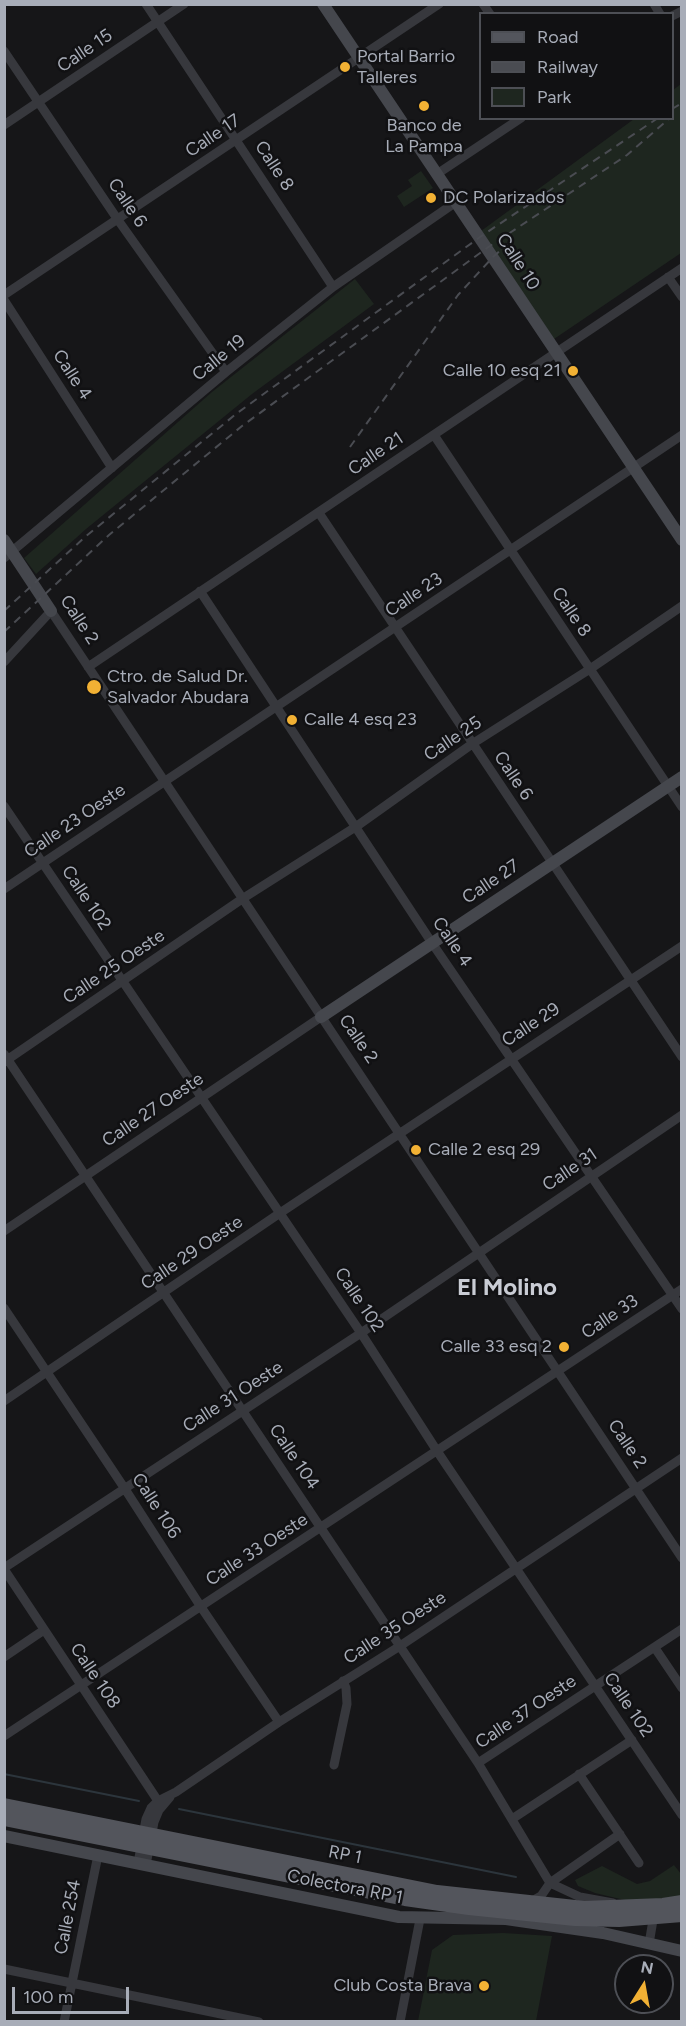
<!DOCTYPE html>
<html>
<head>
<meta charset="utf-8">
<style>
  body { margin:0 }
  #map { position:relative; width:686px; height:2026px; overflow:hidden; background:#161618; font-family:Figtree,sans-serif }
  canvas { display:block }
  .frame { position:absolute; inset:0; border:6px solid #a8adb8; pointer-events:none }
  .legend { position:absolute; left:479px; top:12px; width:195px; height:108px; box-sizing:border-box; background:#111113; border:2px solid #4d4f55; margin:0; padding:8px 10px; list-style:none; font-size:18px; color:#a8adb8 }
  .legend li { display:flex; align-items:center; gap:12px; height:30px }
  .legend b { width:30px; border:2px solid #4d4f55 }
  .north { position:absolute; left:614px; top:1954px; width:60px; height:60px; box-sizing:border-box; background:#111113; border:2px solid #4d4f55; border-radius:50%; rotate:11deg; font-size:16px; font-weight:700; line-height:24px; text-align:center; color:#a8adb8 }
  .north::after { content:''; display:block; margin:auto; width:21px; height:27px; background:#f2b134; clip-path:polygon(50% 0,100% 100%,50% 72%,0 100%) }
  .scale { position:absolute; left:12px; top:1987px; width:117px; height:27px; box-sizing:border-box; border:3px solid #a8adb8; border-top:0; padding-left:8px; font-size:18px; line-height:21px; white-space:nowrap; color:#a8adb8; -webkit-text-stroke:4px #111113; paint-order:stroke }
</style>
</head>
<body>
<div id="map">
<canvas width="686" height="2026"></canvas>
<div class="frame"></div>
<ul class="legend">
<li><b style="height:8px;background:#53555c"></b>Road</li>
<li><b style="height:8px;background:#4a4c52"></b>Railway</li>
<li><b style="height:16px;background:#1e261f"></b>Park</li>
</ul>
<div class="north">N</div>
<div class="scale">100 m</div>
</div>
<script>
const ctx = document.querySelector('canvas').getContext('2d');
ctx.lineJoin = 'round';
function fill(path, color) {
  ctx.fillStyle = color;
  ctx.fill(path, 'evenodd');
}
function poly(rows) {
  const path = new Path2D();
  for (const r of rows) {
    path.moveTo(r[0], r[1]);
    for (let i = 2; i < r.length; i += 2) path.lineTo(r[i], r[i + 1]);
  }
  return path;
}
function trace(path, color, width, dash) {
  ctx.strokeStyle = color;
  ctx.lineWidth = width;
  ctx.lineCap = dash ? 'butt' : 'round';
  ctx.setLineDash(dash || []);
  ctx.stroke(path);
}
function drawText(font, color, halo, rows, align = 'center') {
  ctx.font = font + ' Figtree,sans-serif';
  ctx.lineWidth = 5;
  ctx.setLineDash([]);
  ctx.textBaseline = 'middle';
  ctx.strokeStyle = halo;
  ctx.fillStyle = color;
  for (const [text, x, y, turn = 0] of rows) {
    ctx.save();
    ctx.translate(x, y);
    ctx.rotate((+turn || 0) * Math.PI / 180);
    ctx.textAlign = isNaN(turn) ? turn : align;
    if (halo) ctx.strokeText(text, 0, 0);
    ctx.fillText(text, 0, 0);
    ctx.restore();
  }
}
const green = poly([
  [681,84,681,253,554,339,481,231,634,119,672,118,673,90],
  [421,171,433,188,404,207,397,196,412,186,408,180],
  [355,279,374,304,252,394,86,529,36,574,24,558,212,392],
  [674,1865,681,1874,681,1899,633,1902,595,1893,578,1886,575,1880,602,1866,637,1884,650,1881],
  [503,1933,552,1936,536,2021,418,2021,432,1950,453,1935]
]);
const stream = poly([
  [4,1774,139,1801],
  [179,1809,516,1877]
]);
const street = poly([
  [146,4,333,287],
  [483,4,490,14],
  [654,4,660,14],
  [672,16,682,11],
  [4,51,118,220,226,372],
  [4,125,184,4],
  [437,174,521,118],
  [668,277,682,297],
  [4,295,439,4],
  [4,300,112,468],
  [434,435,682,807],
  [319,513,682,1057],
  [4,558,226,372,333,287,456,202],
  [200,591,432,943,682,1309],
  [4,662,51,611,682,1558],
  [88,667,682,268],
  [4,806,361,1333,437,1451,682,1815],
  [4,889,682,435],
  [4,1054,478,1763,550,1883,580,1897,613,1903],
  [4,1062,242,899,357,826,472,744,590,669,682,606],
  [4,1231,321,1017],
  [4,1308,125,1489,201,1607,279,1722],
  [4,1401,280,1213,682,946],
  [4,1568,361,1333,682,1115],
  [4,1569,158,1801],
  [655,1648,682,1688],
  [4,1657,44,1630],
  [4,1736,682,1289],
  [478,1763,682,1629],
  [334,1765,347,1704,346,1688,343,1681],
  [579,1774,639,1863],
  [512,1819,632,1740],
  [138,1863,146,1819,151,1808,158,1801,176,1792,279,1722,400,1646,682,1458],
  [146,1865,154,1822,159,1810,170,1797],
  [529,1903,541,1896,550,1883,620,1834],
  [649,1944,654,1914],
  [4,1969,259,2022],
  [64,2022,98,1855],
  [400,2022,420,1919]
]);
const secondary = poly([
  [323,4,682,540],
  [4,540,51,611],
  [321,1017,682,777],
  [4,1836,399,1917,506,1919,603,1933,682,1951]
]);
const primary = poly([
  [4,1805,437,1892,584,1908,663,1905,682,1902],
  [4,1819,405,1899,469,1908,575,1919,619,1920,682,1915]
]);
const rail = poly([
  [672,109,682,103],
  [350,447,458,295,493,257,513,239],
  [4,611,85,537,236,414,480,237,658,118],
  [4,632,109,535,242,426,487,248,627,155,670,118]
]);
const markers = [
  [345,67,6,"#f2b134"],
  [424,106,6,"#f2b134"],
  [431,198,6,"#f2b134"],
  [573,371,6,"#f2b134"],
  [94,687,8,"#f2b134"],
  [292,720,6,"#f2b134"],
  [416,1150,6,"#f2b134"],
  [564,1347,6,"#f2b134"],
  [484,1986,6,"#f2b134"]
];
const streetNames = [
  ["Calle 15",85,51,-34],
  ["Calle 17",213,136,-34],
  ["Calle 8",274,166,57],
  ["Calle 6",127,203,56],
  ["Calle 10",518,262,57],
  ["Calle 19",219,358,-39],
  ["Calle 4",72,375,57],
  ["Calle 21",376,454,-34],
  ["Calle 23",414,595,-34],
  ["Calle 8",571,612,56],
  ["Calle 2",79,620,57],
  ["Calle 25",453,739,-34],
  ["Calle 6",513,776,56],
  ["Calle 23 Oeste",75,821,-34],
  ["Calle 27",491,882,-34],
  ["Calle 102",86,898,56],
  ["Calle 4",452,942,56],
  ["Calle 25 Oeste",114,967,-34],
  ["Calle 29",531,1025,-33],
  ["Calle 2",358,1039,56],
  ["Calle 27 Oeste",153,1110,-34],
  ["Calle 31",570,1170,-34],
  ["Calle 29 Oeste",192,1253,-34],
  ["Calle 102",359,1300,56],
  ["Calle 33",610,1317,-34],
  ["Calle 31 Oeste",233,1397,-33],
  ["Calle 2",627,1444,56],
  ["Calle 104",294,1457,56],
  ["Calle 106",156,1506,57],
  ["Calle 33 Oeste",257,1550,-33],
  ["Calle 35 Oeste",395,1628,-33],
  ["Calle 108",95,1676,56],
  ["Calle 102",628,1705,56],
  ["Calle 37 Oeste",526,1712,-34],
  ["RP 1",345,1855,11],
  ["Colectora RP 1",345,1887,11],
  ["Calle 254",68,1917,-79]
];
const poiNames = [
  ["Portal Barrio",357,57],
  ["Talleres",357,78],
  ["Banco de",424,126,"center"],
  ["La Pampa",424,147,"center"],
  ["DC Polarizados",443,198],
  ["Calle 10 esq 21",561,371,"right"],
  ["Ctro. de Salud Dr.",107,677],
  ["Salvador Abudara",107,698],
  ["Calle 4 esq 23",304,720],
  ["Calle 2 esq 29",428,1150],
  ["Calle 33 esq 2",552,1347,"right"],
  ["Club Costa Brava",472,1986,"right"]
];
const districtNames = [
  ["El Molino",507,1288]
];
fill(green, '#1e261f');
trace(stream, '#2c353c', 2);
trace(street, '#37383d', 9);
trace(secondary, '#45474d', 12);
trace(primary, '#53555c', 14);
trace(rail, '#4a4c52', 2, [8, 6]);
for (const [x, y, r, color] of markers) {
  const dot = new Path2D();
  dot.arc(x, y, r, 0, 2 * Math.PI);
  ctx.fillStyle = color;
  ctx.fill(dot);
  trace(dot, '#111113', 2);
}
drawText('18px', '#a8adb8', '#111113', streetNames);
drawText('18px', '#a8adb8', '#111113', poiNames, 'left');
drawText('bold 24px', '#c9ccd4', '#111113', districtNames);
</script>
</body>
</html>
